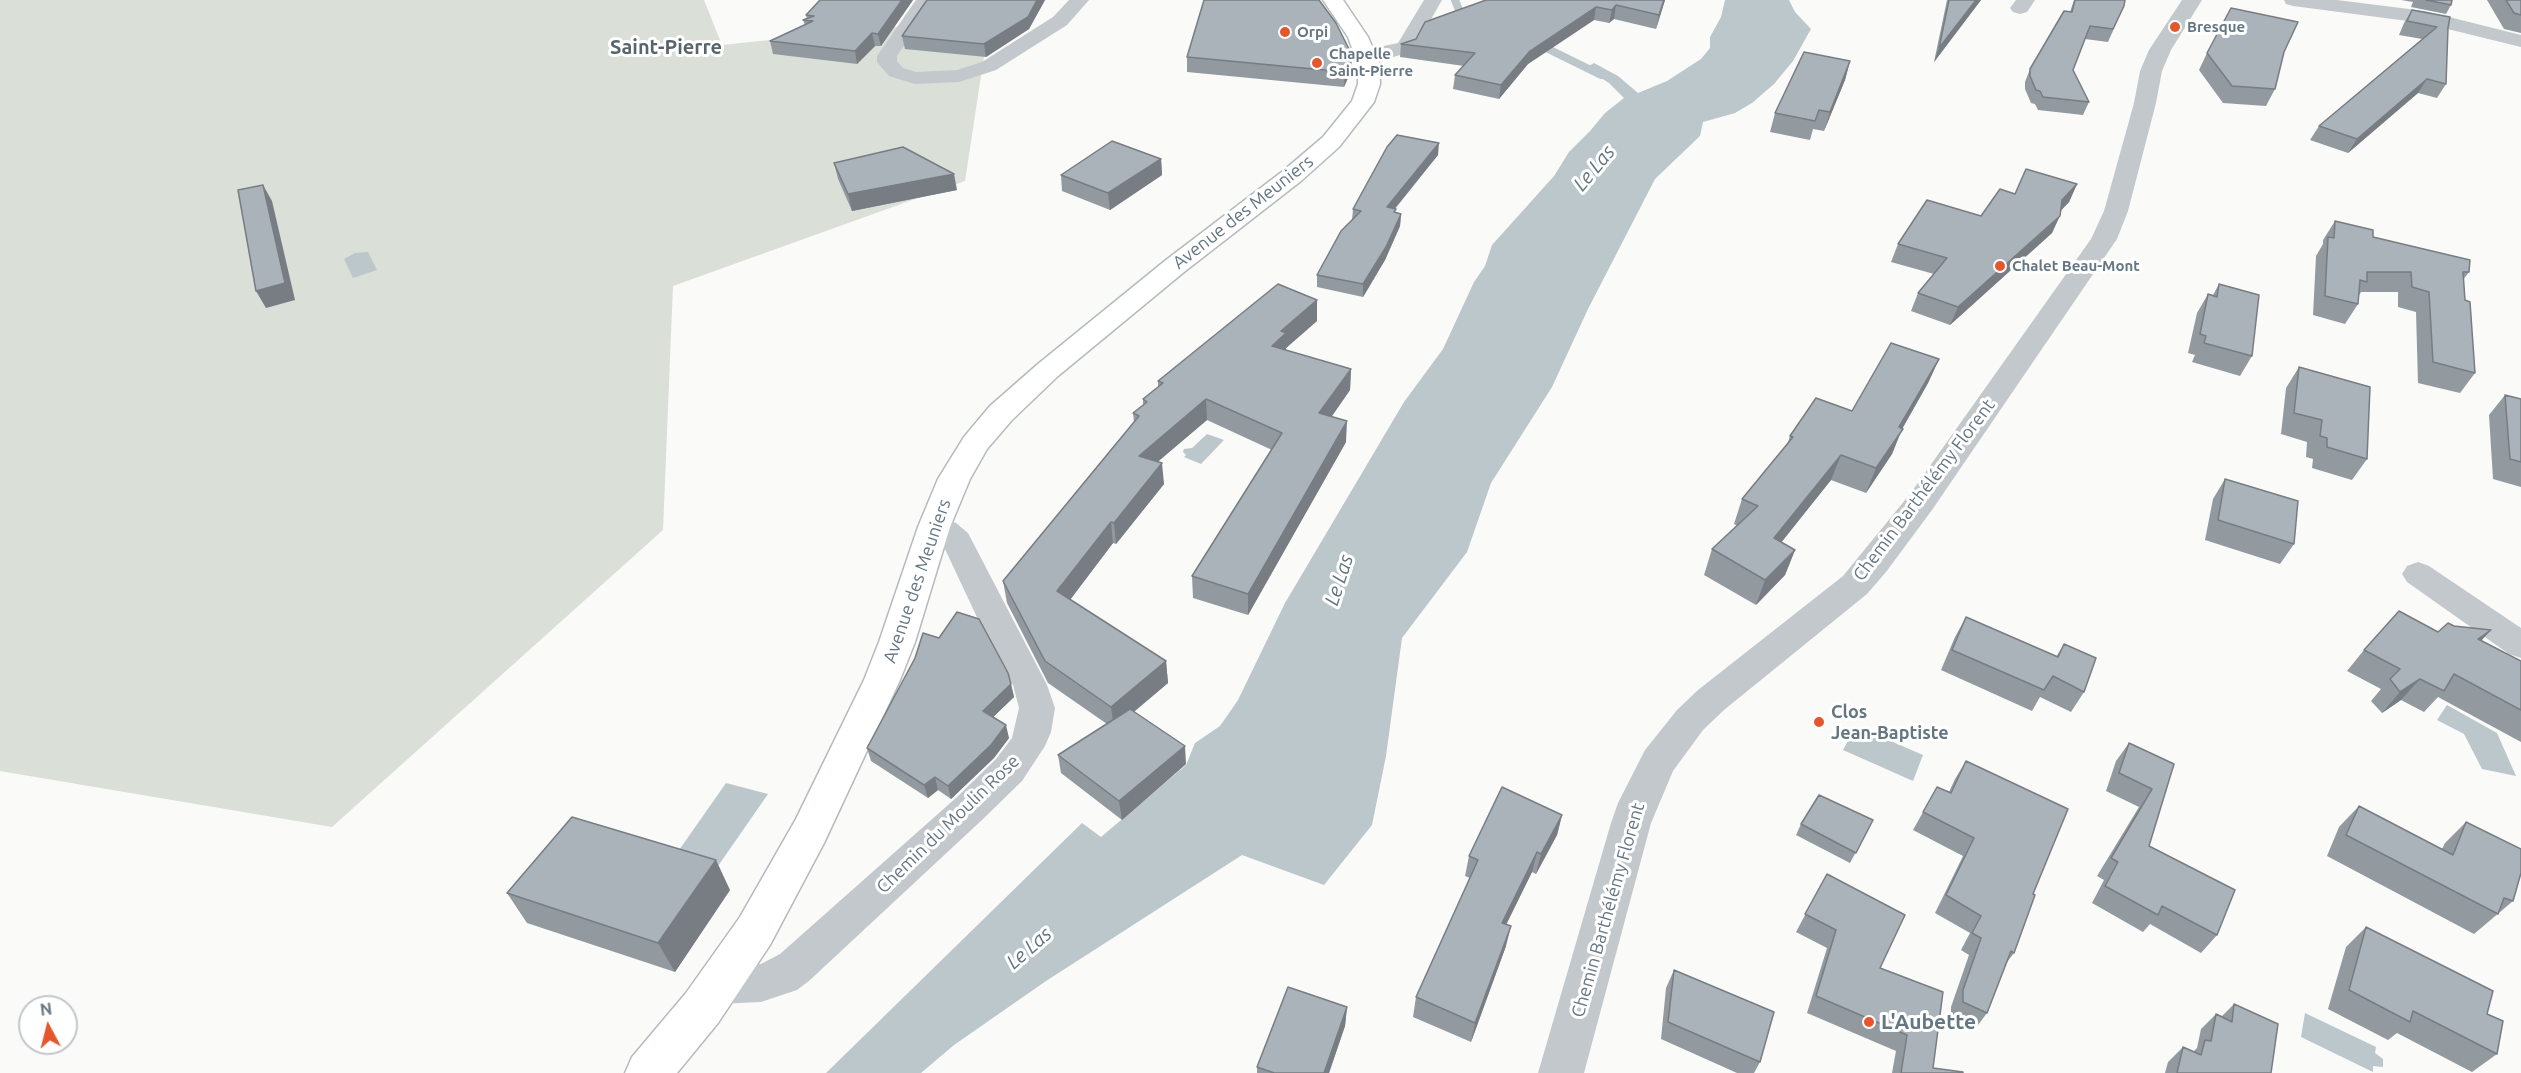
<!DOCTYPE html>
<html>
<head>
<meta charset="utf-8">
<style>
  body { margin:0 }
  #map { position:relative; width:2521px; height:1073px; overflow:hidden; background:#fafaf8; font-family:Ubuntu,sans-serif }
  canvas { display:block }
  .north { position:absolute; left:18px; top:995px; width:60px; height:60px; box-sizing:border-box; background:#fff; border:2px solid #c1c8cd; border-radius:50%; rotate:353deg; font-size:16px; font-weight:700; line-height:24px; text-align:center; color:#657683 }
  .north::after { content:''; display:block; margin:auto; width:21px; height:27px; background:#e4572e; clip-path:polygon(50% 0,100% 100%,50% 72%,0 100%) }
</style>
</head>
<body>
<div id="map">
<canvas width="2521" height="1073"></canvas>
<div class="north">N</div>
</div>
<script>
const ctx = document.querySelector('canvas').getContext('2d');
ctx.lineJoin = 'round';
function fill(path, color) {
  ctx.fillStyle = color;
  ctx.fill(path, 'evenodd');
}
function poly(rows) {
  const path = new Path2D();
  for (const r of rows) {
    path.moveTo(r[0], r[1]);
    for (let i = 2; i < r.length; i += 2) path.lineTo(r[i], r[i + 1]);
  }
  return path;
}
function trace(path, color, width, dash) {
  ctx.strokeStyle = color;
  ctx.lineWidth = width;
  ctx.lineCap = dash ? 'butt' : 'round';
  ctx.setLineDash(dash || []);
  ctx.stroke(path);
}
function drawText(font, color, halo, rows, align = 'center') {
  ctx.font = font + ' Ubuntu,sans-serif';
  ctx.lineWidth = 6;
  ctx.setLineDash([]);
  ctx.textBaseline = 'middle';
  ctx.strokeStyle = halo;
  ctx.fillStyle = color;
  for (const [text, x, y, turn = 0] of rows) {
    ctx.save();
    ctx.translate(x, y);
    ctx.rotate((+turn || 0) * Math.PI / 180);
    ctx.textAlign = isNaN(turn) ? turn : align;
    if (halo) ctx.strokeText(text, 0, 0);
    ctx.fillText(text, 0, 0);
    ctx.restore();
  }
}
const green = poly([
  [0,0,704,0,722,45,990,17,965,181,673,286,663,530,332,827,0,771]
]);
const water = poly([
  [1725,0,1789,0,1795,12,1811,29,1793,61,1774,84,1752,103,1735,113,1703,122,1700,136,1655,179,1588,309,1552,387,1491,483,1467,552,1402,638,1386,756,1372,825,1324,885,1242,855,1046,981,954,1045,921,1073,826,1073,1082,823,1101,837,1186,765,1195,743,1220,726,1238,700,1285,603,1404,402,1443,349,1474,282,1485,266,1492,245,1554,176,1569,152,1590,131,1605,113,1624,98,1609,83,1585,68,1594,63,1618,76,1638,93,1667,81,1701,59,1710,48,1710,37,1721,17],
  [368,252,377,270,353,278,344,259,355,253],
  [1207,434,1224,440,1201,464,1184,457,1186,455,1183,452,1184,449,1192,448],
  [2447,705,2497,733,2516,776,2482,769,2464,734,2437,720],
  [1856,726,1923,755,1913,781,1843,750],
  [726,783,768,794,718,866,677,853],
  [2305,1013,2376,1047,2375,1053,2383,1059,2383,1067,2373,1066,2373,1072,2301,1037]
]);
const stream = poly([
  [1455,0,1461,15,1468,21],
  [1536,43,1601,75]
]);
const minor = poly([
  [916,0,935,0,897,56,897,61,903,68,916,72,957,70,982,62,1053,17,1069,0,1089,0,1067,25,996,70,959,82,915,84,889,76,877,62,877,56,916,0],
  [1424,0,1442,0,1413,51,1390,58,1366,61,1359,59,1356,55,1359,51,1398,43,1424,0],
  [2016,0,2035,0,2027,12,2020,14,2013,12,2010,8,2016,0],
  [2284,0,2337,0,2425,11,2521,35,2521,47,2423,23,2293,6,2286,4,2284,0],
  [934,516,956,523,968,533,1047,685,1055,708,1051,732,1045,746,1022,781,983,819,810,980,797,990,761,1002,718,1004,703,999,697,985,703,971,718,966,761,964,780,954,957,797,996,759,1012,738,1019,708,1013,685,983,630,944,547,934,539,923,535,918,527,923,519,934,516],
  [2418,562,2429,566,2521,628,2521,658,2509,654,2407,582,2402,574,2407,566,2418,562]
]);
const tertiary = poly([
  [2182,0,2202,0,2171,50,2162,71,2156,103,2128,211,2117,239,1932,510,1886,572,1867,594,1724,710,1703,730,1673,771,1651,823,1584,1073,1538,1073,1611,823,1618,803,1645,750,1677,710,1698,690,1843,576,1910,494,2091,239,2104,211,2134,103,2140,71,2149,50,2182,0]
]);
const primary = poly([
  [1323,0,1343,0,1368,37,1380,65,1380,84,1374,102,1339,147,1301,181,1184,272,1058,376,1012,420,987,449,970,479,950,527,915,642,900,680,824,843,770,945,718,1023,677,1073,625,1073,632,1057,686,993,740,917,796,819,864,680,879,642,918,527,938,479,964,437,990,406,1038,364,1166,260,1283,171,1323,137,1352,101,1358,84,1358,65,1348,37,1323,0]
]);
const wall = poly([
  [913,0,881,46,875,46,857,64,773,54,770,41,805,25,803,20,807,19,806,15],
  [927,0,1045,0,1029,29,986,57,905,49,902,36],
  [1665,0,1656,29,1614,19,1609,23,1594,20,1528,64,1499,99,1453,89,1455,75,1464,66,1400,57,1401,44,1416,39,1425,22],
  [1947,0,1981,0,1934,62],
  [2074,0,2125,0,2124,6,2108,42,2085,39,2073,70,2089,102,2083,115,2038,110,2035,104,2031,103,2025,89,2025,82,2030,69,2070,12],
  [2401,0,2452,0,2451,5,2446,14,2411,7,2413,2],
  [2487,0,2521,0,2521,33,2504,29],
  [2412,10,2448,28,2446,84,2437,98,2418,93,2348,153,2310,140,2319,126,2422,39,2399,35,2404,23],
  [2284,52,2275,89,2266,106,2223,103,2199,70,2207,53],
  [1187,57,1351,71,1344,87,1187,72],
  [1850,61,1845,80,1824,131,1813,129,1810,140,1770,132,1775,113],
  [1438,155,1395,209,1395,213,1401,214,1400,226,1385,260,1363,297,1317,287,1317,275,1352,220,1353,209],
  [1161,159,1162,175,1110,210,1062,191,1061,175],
  [834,163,957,190,852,211,838,179],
  [2077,184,2069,202,2061,210,2052,233,1950,325,1911,311,1918,293,1934,274,1891,262,1898,244,1981,216,2015,194],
  [2335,221,2373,237,2469,272,2463,280,2465,300,2475,373,2460,393,2418,383,2416,312,2398,307,2398,292,2361,292,2359,295,2358,304,2345,324,2313,315,2316,256,2323,244,2323,240],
  [2219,284,2252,356,2240,376,2192,362,2195,355,2188,353,2197,313,2208,294,2213,295],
  [1317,321,1286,348,1286,350,1351,369,1350,390,1331,417,1346,442,1248,615,1193,598,1192,576,1272,450,1207,420,1158,461,1164,484,1116,544,1113,543,1070,600,1166,661,1168,683,1134,712,1186,764,1122,820,1061,773,1058,755,1107,724,1048,683,1007,603,1003,581,1134,422,1133,413,1143,405,1143,399,1158,387,1158,381],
  [1939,359,1928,383,1902,429,1892,454,1866,493,1831,480,1781,542,1795,550,1785,575,1756,605,1704,575,1712,549,1738,526,1734,524,1742,499,1787,445,1790,436,1852,411],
  [2299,367,2367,459,2352,480,2312,468,2313,459,2306,457,2307,442,2281,434,2286,388],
  [2505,395,2521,399,2521,487,2493,479,2489,415],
  [2225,479,2294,544,2280,564,2205,540,2213,499],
  [1966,617,2056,657,2064,644,2084,692,2071,712,2040,697,2032,711,1941,670,1955,637],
  [2438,632,2481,640,2521,661,2521,742,2438,697,2424,712,2401,700,2382,713,2371,701,2381,689,2347,671,2364,650],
  [1011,684,1014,697,993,717,1009,738,994,758,951,799,938,790,928,798,871,761,867,748],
  [2129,743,2174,764,2149,846,2217,935,2201,953,2150,924,2143,932,2092,903,2104,880,2097,876,2139,807,2106,791,2116,761],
  [1966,761,2033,894,2014,953,2007,962,1987,1013,1975,1029,1951,1019,1951,1007,1969,955,1961,950,1970,933,1935,913,1963,856,1913,830,1937,787,1949,792,1955,779],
  [2359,806,2442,849,2445,843,2466,822,2513,901,2474,934,2327,856,2339,827],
  [1562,815,1557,835,1536,874,1532,872,1506,925,1506,946,1471,1042,1413,1017,1416,997,1470,878,1465,876,1469,856],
  [1873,820,1850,863,1796,835,1801,824],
  [1827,874,1880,968,1933,1068,1963,1073,1892,1073,1896,1051,1807,1013,1827,948,1796,932],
  [730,890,675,972,527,923,507,893],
  [2366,927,2487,1014,2497,1054,2472,1072,2397,1033,2388,1040,2328,1009,2346,947],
  [1674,970,1760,1062,1754,1073,1737,1073,1661,1039,1666,988],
  [2234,1004,2271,1073,2165,1073,2168,1062,2183,1047,2193,1052,2197,1048,2201,1029,2216,1014,2222,1016],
  [1347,1007,1345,1026,1329,1073,1257,1073,1257,1067]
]);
const shadedWall = poly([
  [902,0,913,0,881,46,878,34],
  [1037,0,1045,0,1029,29,986,57,984,44],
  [1664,0,1665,0,1656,29,1659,15],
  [1976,0,1981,0,1934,62,1939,48],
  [1616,5,1614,19,1609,23,1612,10],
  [1596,7,1594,20,1528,64,1499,99,1501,85,1530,51],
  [872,33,875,46,857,64,855,51],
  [1352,55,1351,71,1344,87,1345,72],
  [1850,61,1845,80,1824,131,1830,112],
  [2427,79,2418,93,2348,153,2357,139],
  [1439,143,1438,155,1386,219,1387,207],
  [1161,159,1162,175,1110,210,1108,193],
  [954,174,957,190,852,211,848,194],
  [2077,184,2069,202,2055,217,2062,200],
  [263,185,272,201,295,300,266,308,256,291],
  [1401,214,1400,226,1385,260,1363,297,1363,284],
  [2060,216,2052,233,1950,325,1958,307],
  [1317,300,1317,321,1286,348,1286,354,1272,346,1281,331],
  [1939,359,1928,383,1902,429,1892,454,1866,493,1876,468],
  [1351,369,1350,390,1319,435,1319,413],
  [1206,399,1207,420,1140,477,1139,456],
  [1347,421,1346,442,1248,615,1248,594],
  [1841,455,1831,480,1765,563,1774,538],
  [1162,463,1164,484,1116,544,1114,523],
  [1111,522,1113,543,1060,613,1057,591],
  [1795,550,1785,575,1756,605,1765,580],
  [2491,630,2472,651,2478,639],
  [1166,661,1168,683,1114,728,1111,707],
  [2420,679,2401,700,2382,713,2400,692],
  [1011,684,1014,697,986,724,983,711],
  [1006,725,1009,738,994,758,951,799,948,786],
  [1185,746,1186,764,1122,820,1119,801],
  [935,777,938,790,928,798,924,785],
  [1562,815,1557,835,1536,874,1541,854],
  [1537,852,1532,872,1497,943,1502,923],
  [716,860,730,890,675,972,658,943],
  [1511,926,1506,946,1471,1042,1475,1023],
  [1347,1007,1345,1026,1329,1073,1324,1073]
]);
const building = poly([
  [820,0,902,0,878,34,872,33,855,51,770,41,813,21,803,20,814,16,806,15,820,0],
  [927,0,1037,0,1028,17,984,44,902,36,927,0],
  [1204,0,1319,0,1336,23,1352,55,1345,72,1187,57,1204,0],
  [1486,0,1664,0,1659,15,1616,5,1612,10,1596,7,1530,51,1501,85,1455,75,1475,53,1401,44,1416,39,1425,22,1486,0],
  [1949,0,1976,0,1939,48,1949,0],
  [2075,0,2125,0,2124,6,2113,29,2090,26,2073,70,2089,102,2043,97,2040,91,2036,90,2030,76,2030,69,2064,11,2072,12,2075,0],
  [2426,0,2452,0,2451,5,2426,0],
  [2506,0,2521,0,2521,15,2514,13,2506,0],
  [2231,8,2298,22,2284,52,2275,89,2232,86,2207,53,2231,8],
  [2412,10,2450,17,2448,28,2446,84,2427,79,2357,139,2319,126,2437,27,2407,21,2412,10],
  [1804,52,1850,61,1830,112,1819,110,1815,121,1775,113,1804,52],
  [1397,135,1439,143,1387,207,1396,209,1394,212,1401,214,1386,247,1363,284,1317,275,1341,231,1361,211,1353,209,1387,147,1397,135],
  [1112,141,1161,159,1108,193,1061,175,1112,141],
  [903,147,954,174,848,194,834,163,903,147],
  [2026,169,2077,184,2062,200,2060,216,1958,307,1918,293,1947,258,1898,244,1927,200,1981,216,2000,189,2015,194,2026,169],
  [263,185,285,283,256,291,238,190,263,185],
  [2335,221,2373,230,2373,237,2470,260,2469,272,2463,272,2465,300,2470,302,2475,373,2433,362,2429,292,2412,287,2411,272,2367,272,2367,282,2360,280,2358,304,2325,296,2328,237,2334,238,2335,221],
  [1278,284,1317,300,1281,331,1286,333,1272,346,1351,369,1319,413,1347,421,1248,594,1192,576,1282,433,1206,399,1139,456,1162,463,1114,523,1111,522,1057,591,1166,661,1111,707,1045,661,1003,581,1139,416,1133,413,1147,402,1143,399,1163,383,1158,381,1278,284],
  [2219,284,2259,295,2252,356,2204,343,2206,336,2200,334,2208,294,2217,297,2219,284],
  [1891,343,1939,359,1899,427,1903,429,1876,468,1841,455,1774,538,1795,550,1765,580,1712,549,1758,506,1742,499,1793,437,1790,436,1816,398,1852,411,1891,343],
  [2299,367,2370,387,2367,459,2327,447,2327,438,2320,436,2322,420,2294,413,2299,367],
  [2505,395,2521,399,2521,462,2510,459,2505,395],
  [2225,479,2298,501,2294,544,2218,520,2225,479],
  [2399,611,2438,632,2448,623,2454,626,2491,630,2478,639,2521,661,2521,710,2454,674,2444,691,2420,679,2400,692,2390,679,2400,669,2364,650,2399,611],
  [957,612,979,619,1008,673,1011,684,983,711,1006,725,991,745,948,786,935,777,924,785,867,748,915,658,923,633,939,638,957,612],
  [1966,617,2058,657,2064,644,2096,658,2084,692,2053,676,2044,690,1952,650,1966,617],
  [1130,709,1185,746,1119,801,1058,755,1130,709],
  [2129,743,2174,764,2149,846,2235,890,2217,935,2162,906,2158,915,2105,886,2118,862,2111,858,2152,789,2119,773,2129,743],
  [1966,761,2068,809,2033,894,2035,895,2014,953,2011,951,1987,1013,1963,1002,1963,990,1981,938,1972,933,1981,916,1946,895,1974,838,1923,812,1937,787,1951,793,1966,761],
  [1502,787,1562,815,1541,854,1537,852,1502,923,1511,926,1475,1023,1416,997,1478,860,1469,856,1502,787],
  [1819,795,1873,820,1856,853,1801,824,1819,795],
  [2359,806,2453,855,2466,822,2521,849,2521,873,2513,901,2504,898,2498,914,2346,835,2359,806],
  [572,817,716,860,658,943,507,893,572,817],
  [1827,874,1905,915,1880,968,1943,992,1933,1068,1963,1072,1963,1073,1901,1073,1907,1035,1816,996,1836,930,1805,914,1827,874],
  [2366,927,2493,991,2487,1014,2503,1021,2497,1054,2413,1011,2410,1022,2349,990,2366,927],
  [1674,970,1774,1012,1760,1062,1668,1022,1674,970],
  [1288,987,1347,1007,1324,1073,1274,1073,1257,1067,1288,987],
  [2234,1004,2278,1024,2271,1073,2177,1073,2183,1047,2201,1055,2205,1040,2211,1041,2216,1014,2232,1022,2234,1004]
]);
const markers = [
  [2175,27,6,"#e4572e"],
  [1285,32,6,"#e4572e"],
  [1317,63,6,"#e4572e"],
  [2000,266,6,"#e4572e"],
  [1819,722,6,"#e4572e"],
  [1869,1022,6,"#e4572e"]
];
const farPoinames = [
  ["Bresque",2187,27],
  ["Orpi",1297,32],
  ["Chapelle",1329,54],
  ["Saint-Pierre",1329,71],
  ["Chalet Beau-Mont",2012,266]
];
const streetNames = [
  ["Avenue des Meuniers",1243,212,-38],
  ["Chemin Barthélémy Florent",1924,490,-53],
  ["Avenue des Meuniers",917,581,-71],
  ["Chemin du Moulin Rose",948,824,-44],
  ["Chemin Barthélémy Florent",1608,910,-74]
];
const poiNames = [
  ["Clos",1831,712],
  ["Jean-Baptiste",1831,733]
];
const farDistrictnames = [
  ["Saint-Pierre",666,47]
];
const waterNames = [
  ["Le Las",1594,168,-50],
  ["Le Las",1339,580,-72],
  ["Le Las",1029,948,-41]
];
const nearPoinames = [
  ["L'Aubette",1881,1022]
];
fill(green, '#dadfd7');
fill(water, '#bbc7cb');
trace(stream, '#bbc7cb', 8);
trace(primary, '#b5babe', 3);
fill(minor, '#c3c8cc');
fill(tertiary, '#c3c8cc');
fill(primary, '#fff');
fill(wall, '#929a9f');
fill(shadedWall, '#777d82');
fill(building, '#aab3b9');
trace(building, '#777d82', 1.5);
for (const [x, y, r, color] of markers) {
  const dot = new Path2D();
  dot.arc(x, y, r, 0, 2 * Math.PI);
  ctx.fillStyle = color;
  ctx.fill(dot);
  trace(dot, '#fff', 2);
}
drawText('bold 15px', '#657683', '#fff', farPoinames, 'left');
drawText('18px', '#657683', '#fff', streetNames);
drawText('bold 18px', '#657683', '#fff', poiNames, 'left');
drawText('bold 20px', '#57646e', '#fff', farDistrictnames);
drawText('italic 20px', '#60757c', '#fff', waterNames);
drawText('bold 21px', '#657683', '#fff', nearPoinames, 'left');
</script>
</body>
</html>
